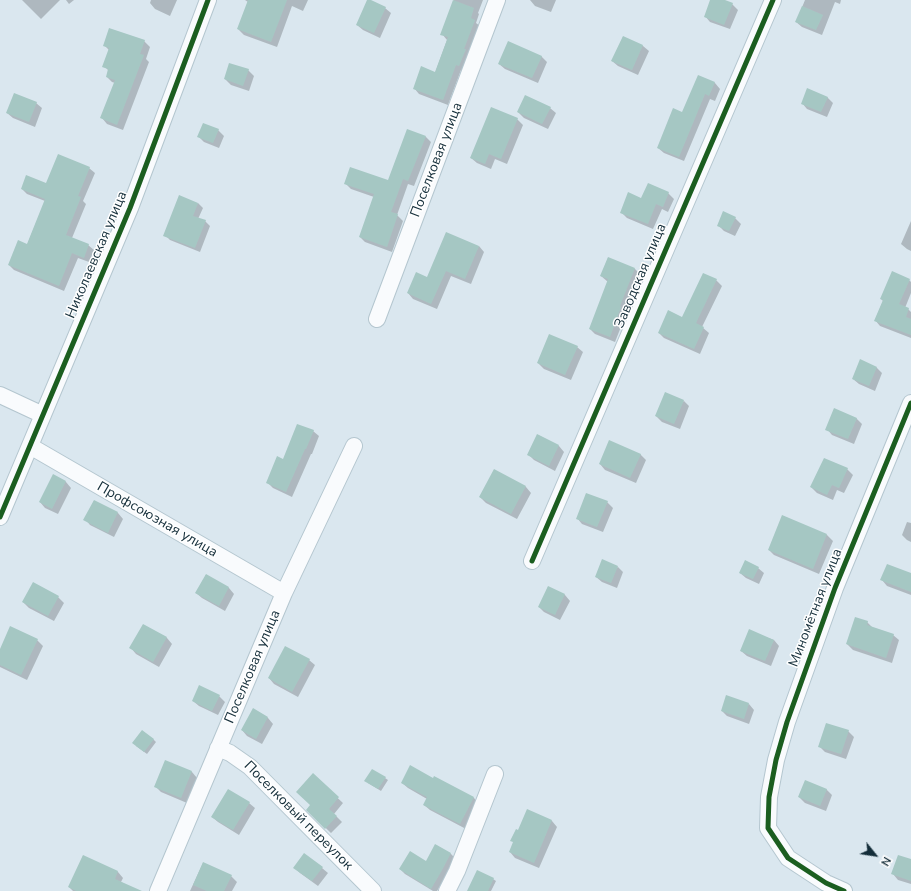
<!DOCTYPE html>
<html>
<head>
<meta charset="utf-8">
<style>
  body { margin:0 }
  #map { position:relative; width:911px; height:891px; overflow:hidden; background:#dae7ef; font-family:"Nunito Sans",sans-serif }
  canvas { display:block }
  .north { position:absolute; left:855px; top:835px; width:40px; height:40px; -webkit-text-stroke:3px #fff; paint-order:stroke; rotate:120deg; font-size:11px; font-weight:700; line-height:16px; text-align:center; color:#142e3a }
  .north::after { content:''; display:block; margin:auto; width:14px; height:18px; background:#142e3a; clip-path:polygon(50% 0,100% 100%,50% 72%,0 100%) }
</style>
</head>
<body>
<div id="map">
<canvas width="911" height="891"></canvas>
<div class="north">N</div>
</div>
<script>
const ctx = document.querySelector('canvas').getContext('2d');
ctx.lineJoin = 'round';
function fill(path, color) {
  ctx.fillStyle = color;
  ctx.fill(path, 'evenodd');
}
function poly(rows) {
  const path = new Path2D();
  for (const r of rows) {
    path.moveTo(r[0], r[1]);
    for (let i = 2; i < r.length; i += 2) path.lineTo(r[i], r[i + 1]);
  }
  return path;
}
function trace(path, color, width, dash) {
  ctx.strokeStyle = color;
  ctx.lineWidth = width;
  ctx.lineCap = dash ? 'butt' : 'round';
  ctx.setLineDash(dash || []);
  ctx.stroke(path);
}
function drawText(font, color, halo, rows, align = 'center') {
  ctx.font = font + ' "Nunito Sans",sans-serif';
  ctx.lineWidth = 3;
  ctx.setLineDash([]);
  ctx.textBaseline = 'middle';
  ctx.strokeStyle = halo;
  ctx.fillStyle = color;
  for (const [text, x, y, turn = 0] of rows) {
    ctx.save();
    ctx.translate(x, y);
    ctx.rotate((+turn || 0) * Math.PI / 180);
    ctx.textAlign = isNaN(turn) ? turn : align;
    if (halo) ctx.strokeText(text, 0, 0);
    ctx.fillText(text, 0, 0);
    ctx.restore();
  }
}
const shadow = poly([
  [22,0,60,0,41,19],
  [66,0,74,0,69,4],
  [151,0,177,0,170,16,155,9,150,3],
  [245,0,308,0,303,11,292,6,277,47,244,35,238,29,248,2],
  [368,0,385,8,391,13,380,38,363,30,357,25],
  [454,0,483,0,478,13,479,14,476,23,480,26,465,71,461,70,448,105,419,94,414,88,435,73,447,40,442,34],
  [530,0,556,0,551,12,535,6],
  [711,0,722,0,732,4,738,10,730,29,710,22,705,16],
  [805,0,841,0,840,4,835,2,822,35,802,27,796,22],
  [623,37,643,46,649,51,638,75,618,66,612,61],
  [144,41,150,47,146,59,149,62,123,130,107,124,102,118,115,83,112,82,107,77,109,71,104,66,109,50,104,45],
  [541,56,547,62,538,83,505,69,499,64],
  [248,70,254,76,249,91,231,85,225,79],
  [698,77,715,83,720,89,715,101,710,99,684,161,664,153,658,148,683,113],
  [827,97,833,103,827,117,807,109,802,103],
  [36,103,42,108,35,127,13,118,7,113],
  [550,108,556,113,548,129,524,118,518,112],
  [517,119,523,125,507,164,495,159,491,169,477,163,471,158],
  [218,130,224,136,219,148,204,142,198,136],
  [408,130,426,137,431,142,414,186,408,184,397,215,403,221,392,252,365,242,360,237,374,197,351,189,346,184,389,182],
  [89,168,95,173,83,201,86,204,72,238,88,245,94,250,89,262,78,258,64,291,14,270,9,265,27,245,45,201,27,194,22,189,46,184],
  [668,193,674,199,668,212,662,209,653,229,627,218,621,212,642,199],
  [198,203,203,208,198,219,205,221,210,226,200,252,170,240,165,235],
  [735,218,741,224,735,236,724,231,718,225],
  [911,221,911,251,907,249,901,244],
  [479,246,484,252,471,284,451,276,437,309,413,299,408,293,428,279],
  [608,258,635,269,640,274,625,312,626,314,615,342,595,334,590,329,608,282,601,276],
  [716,280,722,286,702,327,709,333,700,354,664,338,659,333,683,318],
  [909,280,911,282,911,293,905,308,908,309,911,312,911,338,880,326,875,320,883,301,881,299],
  [577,347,583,352,571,380,544,369,538,363],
  [860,361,877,368,882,373,875,391,859,384,853,379],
  [684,401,689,406,680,429,662,422,656,416],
  [856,418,862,424,854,444,832,435,827,429],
  [313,431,319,436,312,454,311,454,292,497,273,488,267,482,284,460],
  [538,435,559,446,564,452,555,471,534,460,528,454],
  [640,454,646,460,636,483,605,470,600,464],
  [847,469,853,475,844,493,837,490,833,500,817,493,811,487],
  [494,471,526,487,531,493,517,519,486,503,480,497],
  [53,476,66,482,71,488,58,514,45,508,40,502],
  [94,501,118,513,123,519,114,537,90,525,85,519],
  [607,502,613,508,603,532,582,524,577,518],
  [783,516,827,535,833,541,819,574,774,555,769,550],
  [907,522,911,523,911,542,907,540,902,535],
  [618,567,623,572,617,588,602,582,596,577],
  [758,568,764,573,759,584,746,578,740,573],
  [911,574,911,595,887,586,882,580],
  [206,575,229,588,234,594,225,611,202,598,196,593],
  [548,587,565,595,570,601,560,620,544,612,539,607],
  [58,597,64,603,54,621,29,608,23,602],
  [867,622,873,628,893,635,899,640,892,663,853,650,847,644],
  [144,625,167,638,172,644,159,667,136,654,131,648],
  [749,631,774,640,779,646,771,666,747,656,741,651],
  [37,640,43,646,27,680,0,667,0,651],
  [309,660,315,665,298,697,274,684,269,678],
  [219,696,225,702,218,715,199,706,193,701],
  [749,704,754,710,749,724,727,716,722,711],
  [254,710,268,718,273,724,262,744,247,736,242,730],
  [848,731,854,737,846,759,825,752,819,746],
  [153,739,156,742,147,754,136,746],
  [166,762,192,772,197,778,187,803,161,792,155,786],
  [313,775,343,803,334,814,342,822,331,833,307,810,311,805],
  [434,777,474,798,479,804,466,829,430,810,424,805,427,799,408,788,402,783,434,779],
  [385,778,388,780,381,791,368,783],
  [826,789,832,795,826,811,805,803,799,797],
  [249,803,255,808,239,835,218,822,212,817],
  [527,811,552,821,557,827,539,868,515,858,510,852],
  [436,845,451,854,456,859,446,876,437,891,433,891,405,874,400,869,427,862],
  [83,856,118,872,123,878,121,882,137,891,73,891,69,887],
  [911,860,911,884,898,880,893,874],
  [203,863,231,876,237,882,232,891,190,891],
  [295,868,322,868,328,873,318,886,300,873],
  [493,879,496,881,491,891,469,891]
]);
const building = poly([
  [248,0,287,0,271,42,237,29],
  [367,0,371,0,386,7,374,33,356,25],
  [453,0,474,8,471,18,475,20,464,49,466,49,459,66,456,65,443,100,413,89,421,66,435,72,448,37,440,35],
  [710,0,725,0,733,3,724,25,704,17],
  [802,6,823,15,816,30,795,22],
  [109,28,145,40,140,54,144,55,117,125,100,118,115,80,106,77,108,69,102,67,109,48,103,46],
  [623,36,643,45,632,70,611,61],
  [508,41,542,56,532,78,498,64],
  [229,63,249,69,243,86,224,79],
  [698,75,715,82,709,96,705,94,679,157,657,148,673,108,682,112],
  [807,88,828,97,821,112,801,104],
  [14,93,37,102,29,122,6,113],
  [525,95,551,107,542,124,517,112],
  [491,107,518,118,501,159,489,154,485,164,470,158],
  [203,123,219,129,213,143,197,137],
  [407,129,426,136,408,181,403,179,391,212,398,214,387,247,359,237,374,194,344,184,350,167,388,180],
  [58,154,90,167,78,196,81,197,66,235,89,244,84,258,72,253,59,286,8,265,18,240,27,244,45,199,21,189,26,175,46,183],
  [648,183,669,192,663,207,656,204,648,224,620,213,628,192,641,198],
  [179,195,198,203,193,216,206,220,195,248,163,236],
  [723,211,736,217,729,231,717,226],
  [446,232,479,246,465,279,446,271,431,304,407,293,416,272,427,277],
  [608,257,635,268,620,306,621,307,610,337,589,329,608,279,600,276],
  [892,271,910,279,899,304,909,308,906,317,911,319,911,335,874,321,883,300,880,299],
  [703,273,717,279,696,323,704,327,694,349,658,333,668,310,682,317],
  [549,334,578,346,565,375,537,363],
  [860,359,877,367,869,386,852,379],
  [665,392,684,400,674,424,655,416],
  [834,408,857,418,848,439,825,430],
  [297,424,314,430,306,449,305,449,286,492,266,483,277,456,283,459],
  [537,434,559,445,549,466,527,455],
  [609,440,641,454,630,478,599,464],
  [824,458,848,468,839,488,832,485,827,495,810,487],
  [494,469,526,486,511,514,479,497],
  [53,474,66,481,52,509,39,502],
  [586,493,608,501,597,527,576,519],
  [94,500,118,512,108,533,83,520],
  [782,515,827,534,813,569,768,550],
  [602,559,618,566,611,583,595,577],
  [745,560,759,567,753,579,739,573],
  [887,564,911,573,911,592,880,580],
  [206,574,229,587,219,606,195,593],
  [33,582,59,596,48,616,22,602],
  [548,586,565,594,555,615,538,607],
  [855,617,868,621,867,625,894,634,886,658,846,644],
  [143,624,167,637,153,662,129,648],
  [10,626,38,639,21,675,0,665,0,649],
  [749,629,774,640,765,661,740,651],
  [285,646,310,659,292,692,268,678],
  [199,685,220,695,212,711,192,701],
  [726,695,749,703,744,719,721,711],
  [253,708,268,717,256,739,241,730],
  [826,723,849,730,841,754,818,747],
  [142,730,154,739,144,752,132,743],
  [165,760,192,771,181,798,154,787],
  [410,765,433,778,434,776,474,797,460,824,423,805,427,797,401,783],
  [372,769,386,777,378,789,364,781],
  [313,773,339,797,329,809,337,816,325,829,306,810,310,805,296,792],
  [805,780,827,789,820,806,798,797],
  [228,789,250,802,233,830,211,817],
  [527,809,552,820,534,863,509,852,513,842,510,841,516,829,518,830],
  [435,844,451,853,441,872,431,889,399,869,410,851,426,861],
  [304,853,323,867,312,881,293,868],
  [83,855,118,871,115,879,142,891,76,891,68,887],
  [898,855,911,859,911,881,891,874],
  [203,862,232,875,224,891,207,891,193,885],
  [477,870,494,878,488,891,467,891]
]);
const street = poly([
  [377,319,497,0],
  [0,395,43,415],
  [30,446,284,593],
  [0,517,130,208,208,0],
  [532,561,773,0],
  [218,748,230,753,250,767,373,891],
  [158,891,284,593,354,446],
  [447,891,457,871,495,774],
  [844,891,826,883,788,858,768,828,769,797,776,760,787,722,835,588,911,403]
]);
const cycleway = poly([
  [0,517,130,208,208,0],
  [532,561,773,0],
  [844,891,826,883,788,858,768,828,769,797,776,760,787,722,835,588,911,403]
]);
const streetNames = [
  ["Поселковая улица",437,160,-69],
  ["Николаевская улица",97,255,-67],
  ["Заводская улица",641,276,-67],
  ["Профсоюзная улица",157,520,30],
  ["Миномётная улица",816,608,-69],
  ["Поселковая улица",253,667,-67],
  ["Поселковый переулок",298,816,45]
];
fill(shadow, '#0003');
fill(building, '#a5c7c3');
trace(street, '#b4c6cf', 18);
trace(street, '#f9fbfd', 16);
trace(cycleway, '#1b5e20', 5);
drawText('14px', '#142e3a', '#fff', streetNames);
</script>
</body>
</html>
